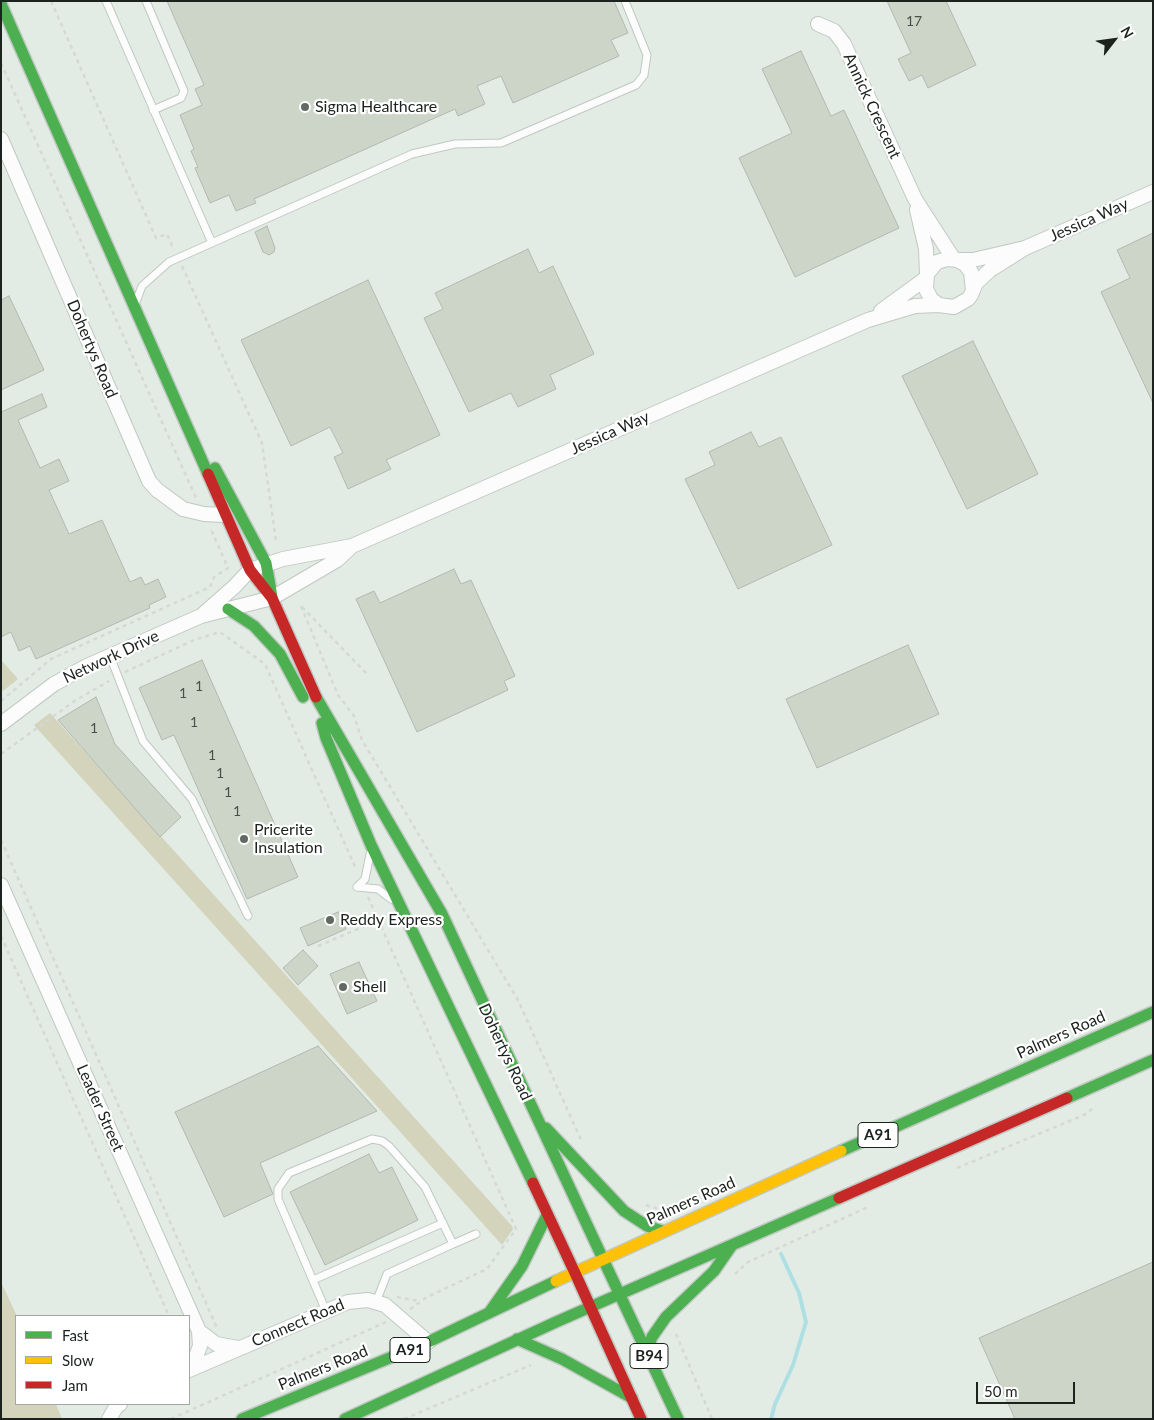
<!DOCTYPE html>
<html>
<head>
<meta charset="utf-8">
<style>
  body { margin:0 }
  #map { position:relative; width:1154px; height:1420px; overflow:hidden; background:#e2ece4; font-family:Lato,sans-serif }
  canvas { display:block }
  .frame { position:absolute; inset:0; border:2px solid #1c231e; pointer-events:none }
  .legend { position:absolute; left:15px; top:1315px; width:175px; height:90px; box-sizing:border-box; background:#fff; border:1px solid #a4a7a5; margin:0; padding:6px 9px; list-style:none; font-size:15px; color:#1c231e }
  .legend li { display:flex; align-items:center; gap:10px; height:25px }
  .legend b { width:25px; border:1px solid #a4a7a5 }
  .north { position:absolute; left:1089px; top:15px; width:50px; height:50px; -webkit-text-stroke:4px #fff; paint-order:stroke; rotate:60deg; font-size:14px; font-weight:700; line-height:20px; text-align:center; color:#1c231e }
  .north::after { content:''; display:block; margin:auto; width:18px; height:22px; background:#1c231e; clip-path:polygon(50% 0,100% 100%,50% 72%,0 100%) }
  .scale { position:absolute; left:976px; top:1382px; width:99px; height:22px; box-sizing:border-box; border:2px solid #1c231e; border-top:0; padding-left:6px; font-size:15px; line-height:18px; white-space:nowrap; color:#1c231e; -webkit-text-stroke:4px #fff; paint-order:stroke }
</style>
</head>
<body>
<div id="map">
<canvas width="1154" height="1420"></canvas>
<div class="frame"></div>
<ul class="legend">
<li><b style="height:6px;background:#4caf50"></b>Fast</li>
<li><b style="height:6px;background:#ffc107"></b>Slow</li>
<li><b style="height:6px;background:#c62828"></b>Jam</li>
</ul>
<div class="north">N</div>
<div class="scale">50 m</div>
</div>
<script>
const ctx = document.querySelector('canvas').getContext('2d');
ctx.lineJoin = 'round';
function fill(path, color) {
  ctx.fillStyle = color;
  ctx.fill(path, 'evenodd');
}
function poly(rows) {
  const path = new Path2D();
  for (const r of rows) {
    path.moveTo(r[0], r[1]);
    for (let i = 2; i < r.length; i += 2) path.lineTo(r[i], r[i + 1]);
  }
  return path;
}
function trace(path, color, width, dash) {
  ctx.strokeStyle = color;
  ctx.lineWidth = width;
  ctx.lineCap = dash ? 'butt' : 'round';
  ctx.setLineDash(dash || []);
  ctx.stroke(path);
}
function drawText(font, color, halo, rows, align = 'center') {
  ctx.font = font + ' Lato,sans-serif';
  ctx.lineWidth = 4.5;
  ctx.setLineDash([]);
  ctx.textBaseline = 'middle';
  ctx.strokeStyle = halo;
  ctx.fillStyle = color;
  for (const [text, x, y, turn = 0] of rows) {
    ctx.save();
    ctx.translate(x, y);
    ctx.rotate((+turn || 0) * Math.PI / 180);
    ctx.textAlign = isNaN(turn) ? turn : align;
    if (halo) ctx.strokeText(text, 0, 0);
    ctx.fillText(text, 0, 0);
    ctx.restore();
  }
}
const green = poly([
  [1,660,18,679,3,691,1,688],
  [50,713,512,1226,513,1229,502,1245,34,725],
  [1,1282,17,1316,16,1404,56,1404,62,1419,1,1419]
]);
const stream = poly([
  [771,1419,775,1404,793,1365,806,1322,799,1293,781,1254]
]);
const building = poly([
  [167,1,614,1,628,33,611,40,619,56,513,103,501,76,477,86,485,104,458,116,455,109,254,199,256,203,236,211,229,195,210,203,195,168,198,167,191,151,194,149,180,115,202,105,195,89,204,85,167,1],
  [887,1,946,1,976,65,928,88,922,75,909,81,898,59,911,53,887,1],
  [801,51,831,116,844,110,899,228,795,277,739,158,792,133,762,69,801,51],
  [267,226,275,248,274,252,269,255,263,252,255,232,267,226],
  [1153,233,1153,403,1101,292,1130,278,1117,250,1153,233],
  [528,249,539,273,553,266,594,354,550,375,556,389,518,407,511,393,469,412,424,318,443,309,435,293,528,249],
  [368,280,440,435,386,460,391,469,348,489,334,457,343,453,330,427,291,446,241,340,368,280],
  [9,296,44,370,1,390,1,300,9,296],
  [973,341,1038,474,967,509,902,376,973,341],
  [42,394,47,407,18,420,40,468,59,459,69,481,49,490,69,534,102,520,130,582,141,577,145,585,158,579,166,597,149,605,150,608,36,659,30,646,19,651,11,632,1,637,1,412,42,394],
  [751,432,759,447,781,437,832,545,738,589,685,479,715,465,709,452,751,432],
  [454,569,461,584,471,580,515,676,504,681,508,690,417,732,356,599,374,591,380,603,454,569],
  [908,645,939,714,817,768,786,699,908,645],
  [202,660,298,877,247,899,174,735,162,740,139,688,202,660],
  [96,697,115,744,181,817,160,837,58,720,96,697],
  [338,912,346,929,308,946,300,928,338,912],
  [303,950,318,966,298,985,283,968,303,950],
  [359,962,377,1001,347,1014,330,974,359,962],
  [318,1046,377,1111,260,1163,273,1194,224,1217,175,1112,318,1046],
  [369,1154,379,1173,392,1167,418,1220,325,1265,290,1192,369,1154],
  [1153,1262,1153,1419,1015,1419,979,1338,1153,1262]
]);
const path = poly([
  [51,1,156,238,167,234,174,250],
  [1,63,197,500],
  [182,266,262,443,276,541],
  [301,606,338,695,354,716,362,740,518,1000,582,1142],
  [302,607,367,674],
  [125,672,194,640,220,632,265,664,356,869],
  [1,701,51,659,210,587,214,577,228,568,210,527],
  [1,754,76,700,109,681],
  [1,840,217,1328],
  [368,897,516,1229,487,1269,427,1297,409,1310],
  [1,936,169,1316],
  [318,946,379,920],
  [957,1168,1084,1115,1096,1106],
  [646,1205,662,1210],
  [735,1274,748,1262,870,1206],
  [397,1297,419,1301],
  [676,1334,712,1419],
  [171,1419,386,1322],
  [404,1419,531,1365]
]);
const lane = poly([
  [106,1,212,243],
  [146,1,184,91,181,98,153,110],
  [136,302,142,286,169,262,412,154,455,144,501,143,636,85,644,75,647,55,625,1],
  [110,656,143,741,192,799,248,916],
  [357,887,378,889,391,899],
  [357,887,365,879,370,854],
  [453,1244,476,1234],
  [313,1280,443,1223],
  [326,1311,278,1199,278,1189,289,1173,372,1139,382,1141,389,1146,425,1187,453,1244,387,1274,376,1302]
]);
const street = poly([
  [818,24,834,31,844,44,915,199,953,258],
  [1,139,149,481,157,490,183,509,204,514,224,515],
  [917,210,926,249,927,274],
  [957,260,973,260,1025,248,1153,192],
  [973,290,971,272,965,264,957,260,947,259,937,262,927,274,926,289,931,299,939,305,954,307,968,299,971,295,976,283,990,270,1025,248],
  [881,311,925,279],
  [201,616,234,587,250,570,283,559,352,546,868,320,915,306,939,305],
  [1,724,54,684,87,666,201,616,272,598,337,560,351,547],
  [1,885,199,1331,200,1346,194,1362,189,1367],
  [199,1331,216,1344,238,1348],
  [189,1370,348,1302,368,1300,385,1305,428,1342],
  [109,1419,116,1407,120,1404]
]);
const fast = poly([
  [1,4,208,474],
  [215,468,266,563,272,597],
  [228,609,254,626,280,654,303,697],
  [316,697,442,914,603,1259],
  [322,723,326,738,371,845,533,1183],
  [1067,1098,1153,1060],
  [546,1128,624,1211,647,1226,662,1231],
  [841,1151,1153,1012],
  [603,1259,678,1419],
  [489,1313,522,1266,547,1215],
  [517,1339,562,1359,632,1398],
  [647,1350,652,1337,666,1317,714,1271,732,1245],
  [242,1419,428,1342,556,1281],
  [345,1419,556,1322,839,1198]
]);
const slow = poly([
  [556,1281,841,1151]
]);
const jam = poly([
  [208,474,250,570,272,598,316,697],
  [533,1183,575,1273],
  [839,1198,1067,1098],
  [575,1273,641,1419]
]);
const markers = [
  [305,107,5,"#616963"],
  [244,839,5,"#616963"],
  [330,920,5,"#616963"],
  [343,987,5,"#616963"]
];
const numberNames = [
  ["17",914,21],
  ["1",199,686],
  ["1",183,693],
  ["1",194,722],
  ["1",94,728],
  ["1",212,755],
  ["1",220,773],
  ["1",228,792],
  ["1",237,811]
];
const shields = [
  [878,1135,40],
  [410,1350,40],
  [649,1356,38]
];
const shieldNames = [
  ["A91",878,1135],
  ["A91",410,1350],
  ["B94",649,1356]
];
const streetNames = [
  ["Annick Crescent",872,106,65],
  ["Jessica Way",1089,220,-24],
  ["Dohertys Road",92,349,67],
  ["Jessica Way",610,433,-24],
  ["Network Drive",111,657,-25],
  ["Palmers Road",1061,1035,-24],
  ["Dohertys Road",505,1052,65],
  ["Leader Street",100,1108,66],
  ["Palmers Road",691,1201,-24],
  ["Connect Road",298,1323,-23],
  ["Palmers Road",323,1368,-22]
];
const poiNames = [
  ["Sigma Healthcare",315,107],
  ["Pricerite",254,830],
  ["Insulation",254,848],
  ["Reddy Express",340,920],
  ["Shell",353,987]
];
fill(green, '#d3d4bb');
trace(stream, '#aee0e3', 4);
fill(building, '#cdd5c9');
trace(building, '#b2b8b1', 1);
trace(lane, '#c0c8c2', 9);
trace(street, '#c0c8c2', 16);
trace(fast, '#c0c8c2', 14);
trace(slow, '#c0c8c2', 14);
trace(jam, '#c0c8c2', 14);
trace(path, '#d5d8d6', 2.5, [4, 4]);
trace(lane, '#fbfcfb', 7);
trace(street, '#fbfcfb', 14);
trace(fast, '#4caf50', 11);
trace(slow, '#ffc107', 11);
trace(jam, '#c62828', 11);
for (const [x, y, r, color] of markers) {
  const dot = new Path2D();
  dot.arc(x, y, r, 0, 2 * Math.PI);
  ctx.fillStyle = color;
  ctx.fill(dot);
  trace(dot, '#fff', 2);
}
drawText('14px', '#485049', null, numberNames);
for (const [x, y, w] of shields) {
  const box = new Path2D();
  box.roundRect(x - w / 2, y - 12.5, w, 25, 4);
  ctx.fillStyle = '#fff';
  ctx.fill(box);
  trace(box, '#1c231e', 1);
}
drawText('bold 15px', '#1c231e', null, shieldNames);
drawText('16px', '#1c231e', '#fff', streetNames);
drawText('16px', '#1c231e', '#fff', poiNames, 'left');
</script>
</body>
</html>
